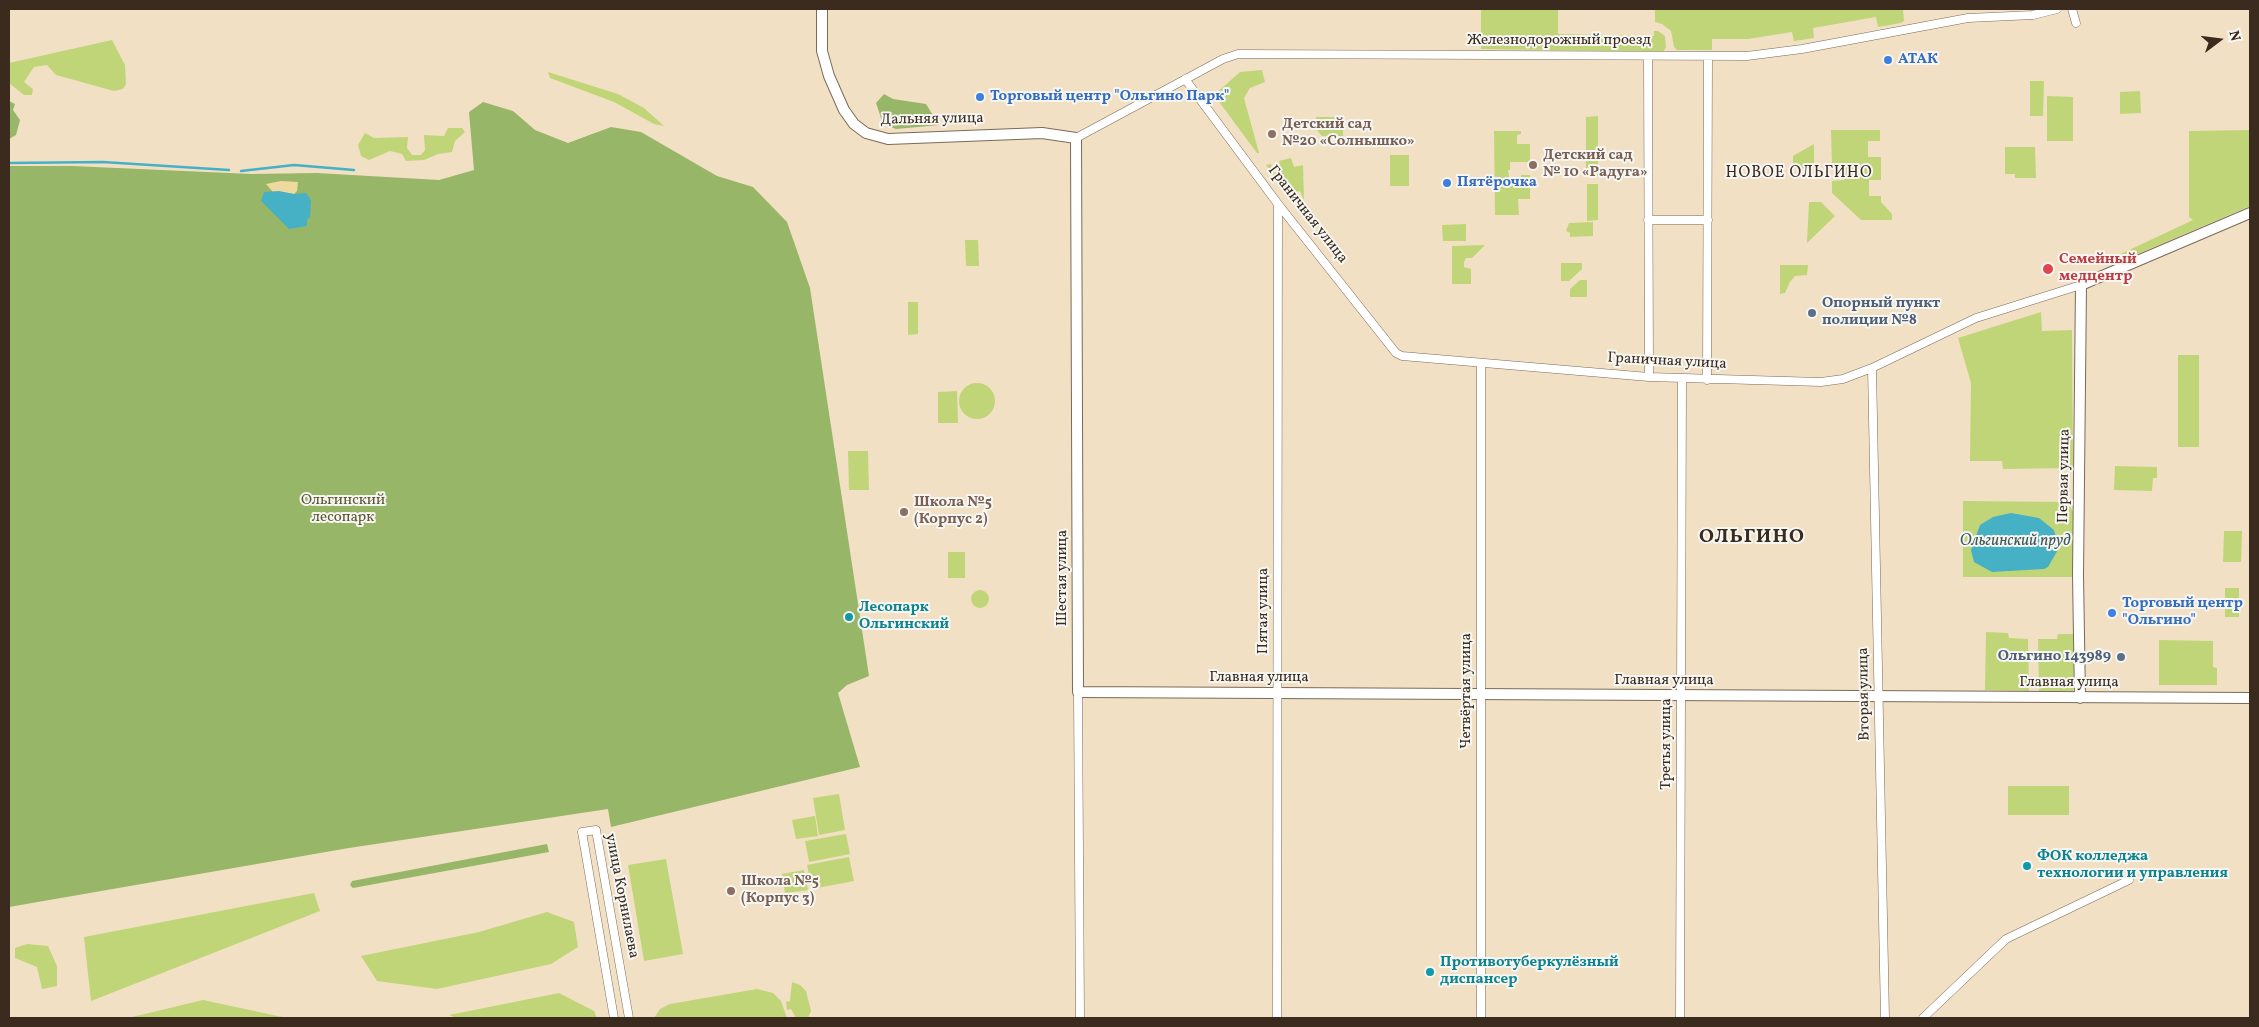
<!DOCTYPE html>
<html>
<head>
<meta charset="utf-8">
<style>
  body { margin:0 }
  #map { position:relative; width:2259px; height:1027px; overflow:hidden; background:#f2e0c4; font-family:Vollkorn,serif }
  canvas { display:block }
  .frame { position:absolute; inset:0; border:10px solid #3b2a1e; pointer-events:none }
  .north { position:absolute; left:2194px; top:15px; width:50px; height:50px; -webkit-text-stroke:4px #f6f6f2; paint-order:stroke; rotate:75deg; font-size:14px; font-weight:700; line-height:20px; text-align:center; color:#3b2a1e }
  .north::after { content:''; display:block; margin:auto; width:18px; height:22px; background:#3b2a1e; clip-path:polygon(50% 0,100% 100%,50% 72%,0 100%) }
</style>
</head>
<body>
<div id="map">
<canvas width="2259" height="1027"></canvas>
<div class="frame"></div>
<div class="north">N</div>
</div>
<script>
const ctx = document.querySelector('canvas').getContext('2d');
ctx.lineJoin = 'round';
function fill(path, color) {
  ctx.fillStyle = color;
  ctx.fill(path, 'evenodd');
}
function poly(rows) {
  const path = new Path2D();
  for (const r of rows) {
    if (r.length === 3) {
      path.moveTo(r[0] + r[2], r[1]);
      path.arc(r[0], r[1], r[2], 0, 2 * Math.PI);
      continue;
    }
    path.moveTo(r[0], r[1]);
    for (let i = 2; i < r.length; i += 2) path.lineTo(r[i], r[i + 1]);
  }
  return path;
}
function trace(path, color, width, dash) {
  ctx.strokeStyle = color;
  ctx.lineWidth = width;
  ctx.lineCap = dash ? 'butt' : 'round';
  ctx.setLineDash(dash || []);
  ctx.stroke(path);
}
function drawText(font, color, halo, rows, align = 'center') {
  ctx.font = font + ' Vollkorn,serif';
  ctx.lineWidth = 4;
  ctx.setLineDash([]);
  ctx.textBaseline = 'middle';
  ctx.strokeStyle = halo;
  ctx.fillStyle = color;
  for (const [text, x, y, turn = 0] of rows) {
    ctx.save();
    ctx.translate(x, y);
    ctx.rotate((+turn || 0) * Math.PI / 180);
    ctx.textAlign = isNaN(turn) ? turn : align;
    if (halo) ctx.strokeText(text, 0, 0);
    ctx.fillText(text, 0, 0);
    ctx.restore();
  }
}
const green = poly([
  [1481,9,1558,9,1558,34,1654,36,1654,31,1658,31,1665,36,1666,47,1663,52,1481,49],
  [1655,9,1905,9,1903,9,1904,21,1901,23,1878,27,1876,17,1813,28,1814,38,1794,41,1792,32,1748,39,1712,39,1712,50,1677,50,1674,47,1671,31,1662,24,1655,22],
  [112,40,125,65,126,84,123,89,114,91,56,75,47,65,34,67,24,82,33,89,32,95,24,95,9,83,9,63],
  [1262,70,1265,82,1250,88,1244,98,1259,153,1257,153,1214,95,1240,72],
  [548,72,618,94,644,108,664,126,654,124,614,102,550,78],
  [2030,81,2044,81,2043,116,2030,116],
  [2140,91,2141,113,2120,114,2120,92],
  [2047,96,2073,97,2073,141,2047,141],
  [1598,116,1598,176,1586,176,1586,117],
  [1316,117,1343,117,1343,137,1322,136,1316,129],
  [448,128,462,128,465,132,455,141,452,152,438,154,424,160,406,161,402,154,390,151,369,160,361,156,358,145,365,133,374,138,408,137,407,148,412,155,421,155,425,150,424,135,444,136],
  [1831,130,1880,130,1880,141,1868,141,1868,157,1881,157,1881,180,1869,180,1869,196,1881,196,1881,202,1892,214,1892,220,1861,220,1832,193,1832,181,1844,180,1844,165,1832,165],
  [2250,130,2250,206,2112,265,2110,264,2112,258,2193,220,2189,217,2189,131],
  [1494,131,1521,131,1521,134,1517,135,1517,144,1530,144,1530,162,1510,162,1510,170,1508,170,1510,183,1521,183,1521,175,1530,175,1530,199,1518,199,1519,215,1495,215],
  [1814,144,1814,168,1793,168,1793,156],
  [2005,147,2035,147,2036,178,2015,178,2015,174,2005,174],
  [1390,155,1409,155,1409,186,1390,186],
  [1291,158,1294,167,1303,165,1304,200,1300,191,1293,193,1294,203,1266,165,1271,164,1273,173,1281,171,1279,161],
  [1587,184,1598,184,1598,220,1587,221],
  [1809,202,1821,202,1835,216,1807,243],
  [1593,222,1593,236,1570,237,1570,233,1566,231,1569,223],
  [1466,224,1466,241,1443,241,1442,225],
  [965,240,978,240,979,266,966,266],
  [1485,245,1472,258,1466,258,1464,262,1464,267,1471,269,1471,284,1452,284,1452,246],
  [1561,263,1582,263,1582,269,1569,281,1561,281],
  [1780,265,1808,265,1807,275,1795,276,1790,282,1785,293,1780,294],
  [1580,280,1587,280,1587,297,1570,297,1570,289],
  [908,302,918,302,918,334,908,335],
  [2041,312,2042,331,2072,330,2073,468,2003,469,2002,461,1970,461,1971,383,1958,338],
  [2178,355,2199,355,2199,447,2178,447],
  [977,401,18],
  [957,391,958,423,938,423,938,392],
  [848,451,868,451,869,490,849,490],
  [2115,466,2157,467,2157,478,2153,478,2152,491,2114,490],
  [1963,501,2068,502,2074,514,2074,577,1963,577],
  [2224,531,2242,531,2241,562,2223,562],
  [948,552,965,552,965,578,948,578],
  [2225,588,2239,588,2239,617,2225,617],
  [980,599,9],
  [1986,632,2008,633,2009,638,2028,639,2029,691,1985,690],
  [2058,634,2075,634,2073,691,2039,691,2038,639,2057,639],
  [2159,640,2213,641,2213,667,2217,668,2217,685,2159,685],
  [2008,786,2069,786,2069,815,2008,815],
  [839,794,845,830,819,835,813,798],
  [815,816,818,836,796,839,792,820],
  [846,834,850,854,809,862,805,841],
  [849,857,854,881,812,889,807,865],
  [666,859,683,954,644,961,628,865],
  [804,870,808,890,785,893,782,874],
  [314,893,320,911,91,1001,84,937],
  [547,912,574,922,578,947,551,964,437,989,377,981,361,956,479,932],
  [27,944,48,946,57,966,57,986,42,989,37,967,15,958,15,948],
  [792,982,800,985,806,991,811,1011,808,1018,796,1018,791,1009,787,1010,786,1002,790,1001],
  [757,989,773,993,781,1001,787,1018,654,1018,660,1009,670,1004],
  [559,993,594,1011,597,1018,456,1018,449,1015],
  [203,1000,287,1018,128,1018]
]);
const forest = poly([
  [884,94,893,99,926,104,939,125,896,129,883,124,876,103],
  [9,101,15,104,13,110,20,120,16,135,9,139],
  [483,102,513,111,535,130,568,143,611,127,641,132,717,176,753,187,787,222,810,288,869,676,847,685,838,693,860,767,611,827,608,809,349,848,9,907,9,166,73,166,251,174,317,173,439,180,474,170,469,112],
  [547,844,549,852,353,888,350,885,352,881]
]);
const sand = poly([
  [281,181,298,182,297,191,294,194,273,192,266,184]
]);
const water = poly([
  [279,191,294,194,306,193,311,200,310,217,307,220,307,226,289,229,261,201,264,192],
  [2011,513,2039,518,2054,530,2059,548,2048,567,2044,569,1992,572,1974,562,1971,550,1980,525,1993,517]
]);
const stream = poly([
  [9,163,103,162,229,170],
  [241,171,294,165,354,170]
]);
const minor = poly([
  [2072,9,2076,23],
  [1648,56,1649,377],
  [1185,79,1278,204,1396,353,1402,356,1649,377,1821,382,1843,379,1872,368,1976,318,2081,285],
  [1076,138,1223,59,1238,54,1747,56,1802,49,1968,18,2033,15,2057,9],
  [1648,220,1708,220],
  [1872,368,1885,1018],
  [1707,380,1708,56],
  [1078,692,1080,1018],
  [614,1018,582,832,596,830,629,1018],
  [1277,1018,1278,204],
  [1481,1018,1481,363],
  [1680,1018,1682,379],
  [1923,1018,2006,939,2129,880]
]);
const tertiary = poly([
  [822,9,822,51,829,76,844,110,854,124,866,133,888,139,1042,133,1076,138,1078,692,2250,698],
  [2080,698,2078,575,2081,285,2250,213]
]);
const markers = [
  [1888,60,5,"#3f7fe0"],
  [980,97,5,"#3f7fe0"],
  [1272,134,5,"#8d6e63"],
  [1533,165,5,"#8d6e63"],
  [1447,183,5,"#3f7fe0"],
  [2048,269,6,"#e0444e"],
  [1812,313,5,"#5c6f8a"],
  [904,512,5,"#8d6e63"],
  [2112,613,5,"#3f7fe0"],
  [849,617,5,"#0f9aa8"],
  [2121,657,5,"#5c6f8a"],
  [2027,866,5,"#0f9aa8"],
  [731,891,5,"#8d6e63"],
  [1430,972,5,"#0f9aa8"]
];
const streetNames = [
  ["Железнодорожный проезд",1559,41],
  ["Дальняя улица",932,120,-1],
  ["Граничная улица",1307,215,52],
  ["Граничная улица",1667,362,3],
  ["Первая улица",2065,476,-89],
  ["Шестая улица",1063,578,-90],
  ["Пятая улица",1264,611,-90],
  ["Главная улица",1259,678],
  ["Главная улица",1664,681],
  ["Главная улица",2069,683],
  ["Четвёртая улица",1467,691,-90],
  ["Вторая улица",1865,694,-91],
  ["Третья улица",1667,744,-90],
  ["улица Корнилаева",621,896,79]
];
const shopNames = [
  ["АТАК",1898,60],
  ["Торговый центр \"Ольгино Парк\"",990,97],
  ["Пятёрочка",1457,183],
  ["Торговый центр",2122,604],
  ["\"Ольгино\"",2122,621]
];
const educationNames = [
  ["Детский сад",1282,125],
  ["№20 «Солнышко»",1282,142],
  ["Детский сад",1543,156],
  ["№ 10 «Радуга»",1543,173],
  ["Школа №5",914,503],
  ["(Корпус 2)",914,520],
  ["Школа №5",741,882],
  ["(Корпус 3)",741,899]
];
const healthNames = [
  ["Семейный",2059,260],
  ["медцентр",2059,277]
];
const serviceNames = [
  ["Опорный пункт",1822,304],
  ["полиции №8",1822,321],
  ["Ольгино 143989",2111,657,"right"]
];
const parkNames = [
  ["Ольгинский",343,501],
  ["лесопарк",343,518]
];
const cultureNames = [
  ["Лесопарк",859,608],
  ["Ольгинский",859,625],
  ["ФОК колледжа",2037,857],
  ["технологии и управления",2037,874],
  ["Противотуберкулёзный",1440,963],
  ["диспансер",1440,980]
];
const neighbourhoodNames = [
  ["НОВОЕ ОЛЬГИНО",1799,174]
];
const waterNames = [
  ["Ольгинский пруд",2015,542]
];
const districtNames = [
  ["ОЛЬГИНО",1752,538]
];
fill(green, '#c0d578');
fill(forest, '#98b668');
fill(sand, '#eeda9e');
fill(water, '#46b0c5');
trace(stream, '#46b0c5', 2.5);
trace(minor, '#7b6a58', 9);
trace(tertiary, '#7b6a58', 12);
trace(minor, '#fff', 8);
trace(tertiary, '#fff', 10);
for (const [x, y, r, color] of markers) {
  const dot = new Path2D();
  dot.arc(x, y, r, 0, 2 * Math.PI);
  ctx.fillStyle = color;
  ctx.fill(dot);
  trace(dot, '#f6f6f2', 2);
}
drawText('15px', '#3b2a1e', '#f6f6f2', streetNames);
drawText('bold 15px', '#366cbe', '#f6f6f2', shopNames, 'left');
drawText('bold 15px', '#785e54', '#f6f6f2', educationNames, 'left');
drawText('bold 15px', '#be3a42', '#f6f6f2', healthNames, 'left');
drawText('bold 15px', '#4e5e75', '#f6f6f2', serviceNames, 'left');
drawText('15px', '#5c5534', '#f6f6f2', parkNames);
drawText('bold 15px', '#0d838f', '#f6f6f2', cultureNames, 'left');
ctx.letterSpacing = '1px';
drawText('16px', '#3b2a1e', '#f6f6f2', neighbourhoodNames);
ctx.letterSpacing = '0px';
drawText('italic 16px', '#3f5958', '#f6f6f2', waterNames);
ctx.letterSpacing = '1px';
drawText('bold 20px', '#3b2a1e', '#f6f6f2', districtNames);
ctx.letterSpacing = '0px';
</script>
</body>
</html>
